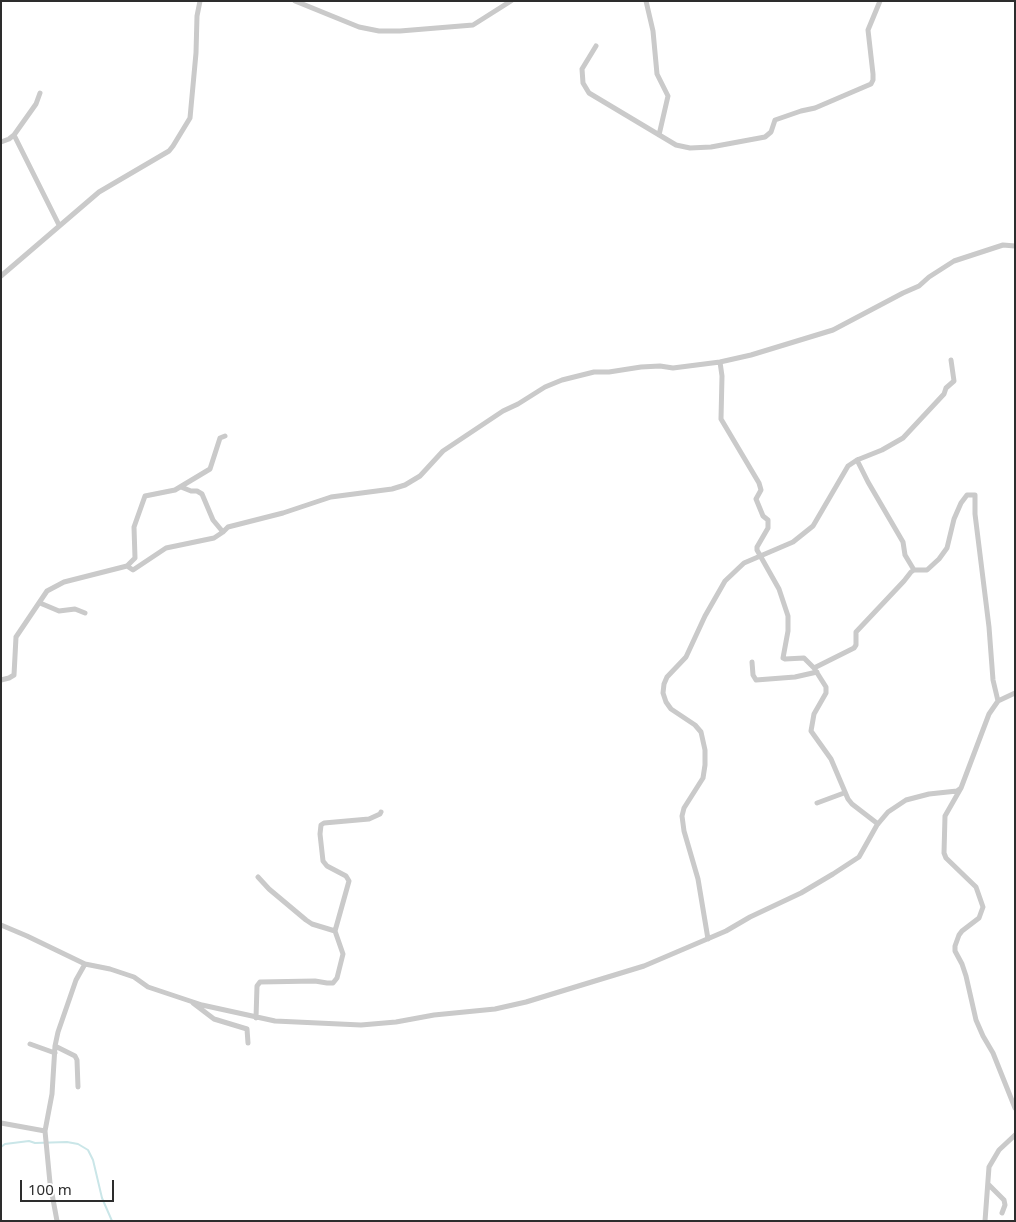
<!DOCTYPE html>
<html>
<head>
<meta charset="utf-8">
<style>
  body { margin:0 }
  #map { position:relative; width:1016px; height:1222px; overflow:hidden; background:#fff; font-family:"Noto Sans",sans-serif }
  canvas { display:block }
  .frame { position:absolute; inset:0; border:2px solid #2d2d2d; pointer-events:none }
  .scale { position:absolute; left:20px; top:1180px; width:94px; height:22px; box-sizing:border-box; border:2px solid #2d2d2d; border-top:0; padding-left:6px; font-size:15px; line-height:18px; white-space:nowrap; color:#2d2d2d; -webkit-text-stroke:4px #fff; paint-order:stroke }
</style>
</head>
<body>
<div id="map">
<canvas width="1016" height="1222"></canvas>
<div class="frame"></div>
<div class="scale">100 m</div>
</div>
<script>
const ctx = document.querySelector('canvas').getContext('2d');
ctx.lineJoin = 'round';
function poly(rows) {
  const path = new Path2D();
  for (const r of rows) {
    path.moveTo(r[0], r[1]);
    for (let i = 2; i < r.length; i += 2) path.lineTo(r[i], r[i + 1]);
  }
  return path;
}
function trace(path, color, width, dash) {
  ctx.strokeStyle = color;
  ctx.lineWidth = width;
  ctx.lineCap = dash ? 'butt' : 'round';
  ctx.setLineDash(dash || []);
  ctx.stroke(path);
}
const stream = poly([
  [1,1147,5,1144,29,1141,35,1143,67,1142,78,1144,88,1150,93,1160,102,1198,112,1221]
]);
const minor = poly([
  [295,1,359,27,379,31,400,31,473,25,511,1],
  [646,1,653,31,657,74,668,96,659,135],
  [596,46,582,69,583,83,589,93,676,145,690,148,711,147,765,137,771,132,775,120,801,111,815,108,871,84,873,80,873,74,868,30,880,1],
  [14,135,59,225],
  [1,142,9,139,14,135,36,104,40,93],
  [1,276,99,192,169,151,173,146,190,118,196,53,197,16,200,1],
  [720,362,722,376,721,419,759,483,761,490,756,499,763,516,768,520,768,528,757,547,757,550,779,589,788,616,788,631,783,658,785,659,804,658,814,668,826,687,826,693,814,714,811,731,831,759,848,799,852,804,878,824],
  [181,487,191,491,197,491,202,494,213,520,223,532],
  [127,566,133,570,166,548,214,538,223,532,228,527,283,513,331,497,392,489,405,485,420,476,443,451,503,411,518,404,545,387,562,380,594,372,609,372,641,367,660,366,673,368,720,362,751,355,833,330,903,293,919,286,929,277,954,261,1003,245,1015,246],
  [914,570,905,555,903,542,868,482,857,460,882,450,903,438,944,394,946,388,954,381,951,360],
  [40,603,59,611,75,609,85,613],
  [752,662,753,675,756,680,795,677,817,672],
  [814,668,854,648,856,645,856,632,904,581,911,572,914,570,927,570,939,559,947,548,954,519,961,503,967,495,975,495,975,514,989,627,993,680,998,701],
  [1,680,9,678,14,675,16,637,47,591,64,582,127,566,135,558,134,527,145,496,175,490,210,469,220,438,225,436],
  [961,788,945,816,944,853,946,858,976,887,983,907,979,918,962,931,959,935,955,946,955,951,962,964,966,976,976,1020,983,1036,993,1053,1015,1108],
  [817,803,844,793],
  [1,925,27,936,85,964,110,969,134,977,148,987,202,1005,275,1021,361,1025,396,1022,434,1015,495,1009,526,1002,644,966,726,931,750,917,801,893,833,874,859,857,877,825,888,812,906,800,929,794,957,791,961,788,989,714,998,701,1015,693],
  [335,931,349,881,346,876,327,866,323,861,320,834,321,825,324,823,369,819,380,814,381,812],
  [708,939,698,879,684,831,682,816,684,808,703,778,705,765,705,750,701,732,695,725,671,709,666,702,663,693,664,684,667,677,686,657,705,616,725,581,744,563,793,542,813,526,848,466,857,460],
  [193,1003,214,1019,247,1029,248,1043],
  [256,1018,257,986,260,982,315,981,327,983,333,983,337,978,343,954,335,931,312,924,306,920,269,889,258,877],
  [30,1044,55,1053],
  [55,1046,75,1056,77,1060,78,1087],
  [1,1123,45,1131],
  [988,1184,1004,1200,1005,1205,1002,1213],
  [57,1221,50,1183,45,1131,52,1094,55,1046,58,1032,76,980,85,964],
  [985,1221,989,1167,999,1150,1015,1135]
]);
trace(stream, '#cae6e8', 2);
trace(minor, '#cacaca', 5);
</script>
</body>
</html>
